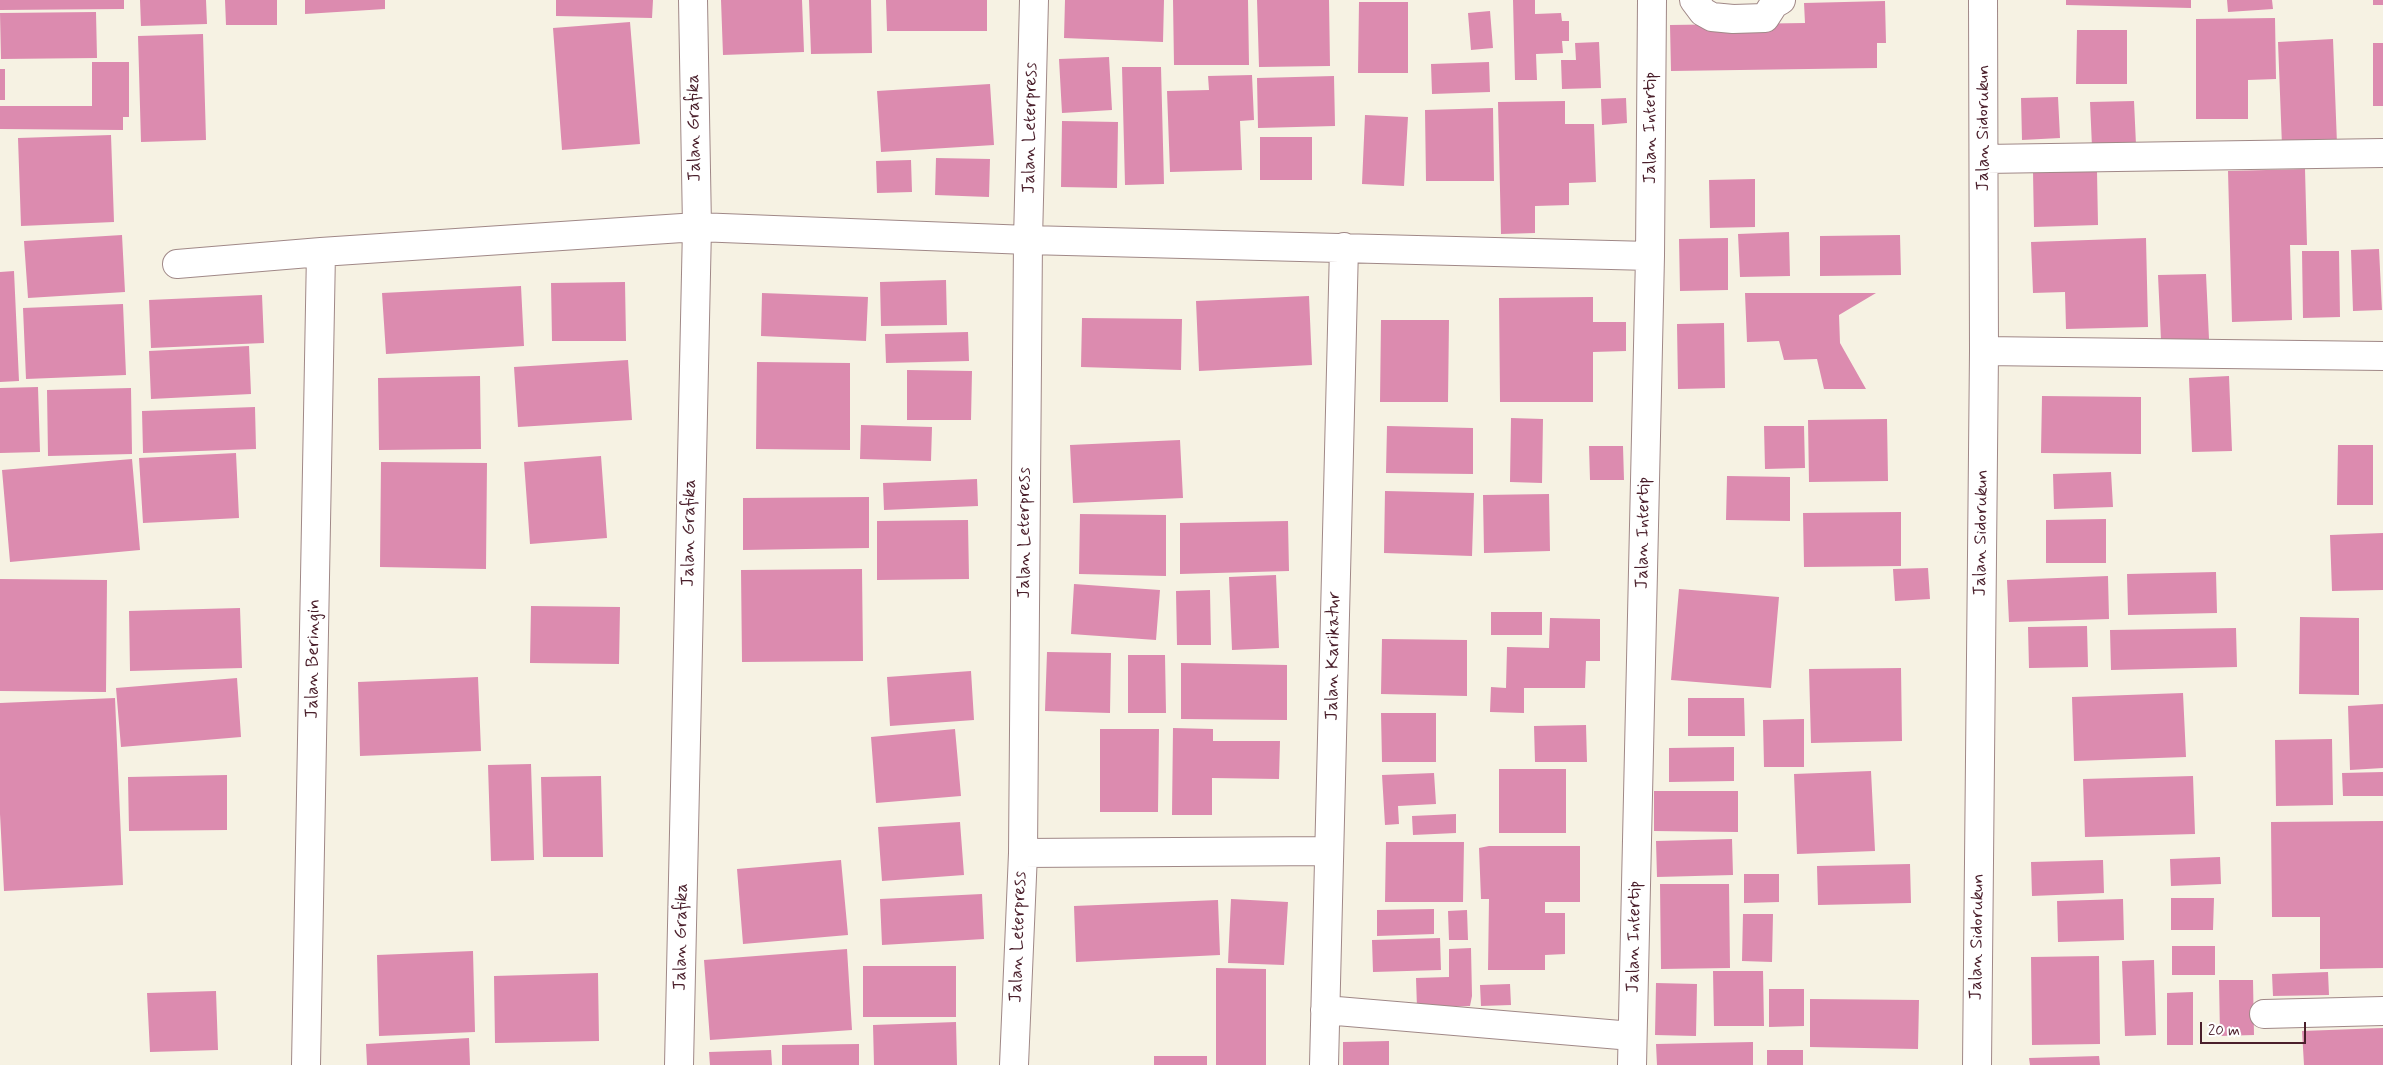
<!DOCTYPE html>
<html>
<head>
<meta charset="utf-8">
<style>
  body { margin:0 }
  #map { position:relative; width:2383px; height:1065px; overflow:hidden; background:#f6f2e3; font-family:Mynerve,sans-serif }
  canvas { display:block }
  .scale { position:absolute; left:2200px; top:1022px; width:106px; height:22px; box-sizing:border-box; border:2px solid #4a1f2b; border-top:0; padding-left:6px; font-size:15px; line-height:18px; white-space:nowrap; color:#4a1f2b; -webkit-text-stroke:4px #fff; paint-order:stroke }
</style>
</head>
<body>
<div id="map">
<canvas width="2383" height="1065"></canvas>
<div class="scale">20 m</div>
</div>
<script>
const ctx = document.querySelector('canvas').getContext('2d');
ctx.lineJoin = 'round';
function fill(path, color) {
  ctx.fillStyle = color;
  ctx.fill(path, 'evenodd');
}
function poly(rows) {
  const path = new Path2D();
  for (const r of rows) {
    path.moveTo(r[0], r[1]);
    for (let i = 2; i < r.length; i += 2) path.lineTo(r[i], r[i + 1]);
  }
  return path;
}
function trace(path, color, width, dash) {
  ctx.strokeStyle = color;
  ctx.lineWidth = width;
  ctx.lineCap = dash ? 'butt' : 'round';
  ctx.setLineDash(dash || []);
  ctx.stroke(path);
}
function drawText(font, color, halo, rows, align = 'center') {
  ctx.font = font + ' Mynerve,sans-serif';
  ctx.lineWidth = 4.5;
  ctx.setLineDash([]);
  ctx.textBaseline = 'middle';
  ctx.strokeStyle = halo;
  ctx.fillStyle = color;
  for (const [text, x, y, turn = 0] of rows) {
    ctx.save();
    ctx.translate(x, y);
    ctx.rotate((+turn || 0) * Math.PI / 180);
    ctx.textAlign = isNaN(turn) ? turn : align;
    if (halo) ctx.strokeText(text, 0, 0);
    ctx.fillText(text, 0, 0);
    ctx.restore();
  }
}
const building = poly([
  [0,0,124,0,124,9,0,10],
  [140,0,206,0,207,24,141,26],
  [225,0,277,0,277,25,226,25],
  [305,0,385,0,385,9,305,14],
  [556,0,653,0,652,18,556,16],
  [721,0,802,0,804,52,723,55],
  [809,0,871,0,872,53,811,54],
  [886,0,987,0,987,31,887,31],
  [1065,0,1164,0,1163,42,1064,38],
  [1173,0,1248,0,1249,65,1174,65],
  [1257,0,1329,0,1330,66,1259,67],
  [1513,0,1535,0,1535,14,1561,13,1562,21,1569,21,1569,41,1562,41,1563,53,1536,54,1537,80,1515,80],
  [2066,0,2191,0,2191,8,2066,5],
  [2227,0,2272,0,2273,9,2228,12],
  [2373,0,2383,0,2383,5,2373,5],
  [1885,1,1886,43,1877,43,1877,68,1671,71,1670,25,1805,23,1804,3],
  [1359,2,1408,2,1408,73,1358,73],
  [1490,11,1493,48,1471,50,1468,13],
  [96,12,97,58,1,59,0,13],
  [2275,18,2276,79,2248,80,2248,119,2196,119,2196,19],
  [630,22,640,144,562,150,553,28],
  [2077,30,2127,30,2127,84,2076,84],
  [203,34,206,140,141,142,138,36],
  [2333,39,2337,144,2282,146,2278,42],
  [1599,42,1601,88,1562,89,1561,60,1576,60,1575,43],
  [2373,43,2383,43,2383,106,2373,106],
  [1109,57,1112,110,1062,113,1059,59],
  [92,62,129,62,129,117,123,117,123,130,0,129,0,106,92,106],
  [1489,62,1490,92,1432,94,1431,64],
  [1122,67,1161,67,1164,184,1125,185],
  [0,69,5,69,5,100,0,100],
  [1252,75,1254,120,1240,121,1242,170,1170,172,1167,91,1209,90,1208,76],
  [1334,76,1335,126,1258,128,1257,78],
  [990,84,994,145,881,152,877,91],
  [2058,97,2060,138,2022,140,2021,98],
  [1626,98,1627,123,1602,125,1601,99],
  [1565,101,1565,124,1594,124,1596,182,1569,183,1569,205,1535,206,1535,233,1501,234,1498,102],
  [2134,101,2136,145,2092,147,2090,102],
  [1493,108,1494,181,1426,181,1425,110],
  [1365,115,1408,117,1404,186,1362,184],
  [1062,121,1118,122,1117,188,1061,187],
  [111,135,114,222,21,226,18,138],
  [1260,137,1312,137,1312,180,1260,180],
  [936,158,990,159,989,197,935,195],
  [911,160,912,192,877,193,876,161],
  [2305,169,2307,245,2290,245,2292,320,2232,322,2228,171],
  [2097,171,2098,225,2034,227,2033,172],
  [1755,179,1755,227,1710,228,1709,180],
  [1789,232,1790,276,1740,277,1738,234],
  [122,235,125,292,28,298,24,241],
  [1900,235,1901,275,1820,276,1820,236],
  [1728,238,1728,290,1680,291,1679,239],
  [2146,238,2148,327,2066,329,2065,292,2033,293,2031,242],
  [2379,249,2382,310,2353,311,2351,250],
  [2302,251,2339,251,2340,317,2303,318],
  [14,271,19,381,0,382,0,272],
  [2206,274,2209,339,2161,340,2158,275],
  [946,280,947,325,881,326,880,282],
  [625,282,626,341,552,341,551,283],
  [521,286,524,346,386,354,382,293],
  [762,293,868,297,866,341,761,336],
  [1745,293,1876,293,1839,315,1840,343,1866,389,1824,389,1817,359,1784,360,1779,341,1747,342],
  [262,295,264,343,151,348,149,300],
  [1309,296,1312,365,1199,371,1196,301],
  [1593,297,1593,322,1626,322,1626,351,1593,352,1593,402,1500,402,1499,298],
  [123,304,126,375,26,379,23,308],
  [1082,318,1182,319,1181,370,1081,367],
  [1381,320,1449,320,1448,402,1380,402],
  [1724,323,1725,388,1678,389,1677,324],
  [968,332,969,361,886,363,885,334],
  [249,346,251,394,151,399,149,351],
  [628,360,632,420,518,427,514,367],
  [757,362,850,363,850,450,756,449],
  [907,370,972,371,971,420,907,420],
  [480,376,481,449,379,450,378,378],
  [2229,376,2232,451,2192,452,2189,378],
  [38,387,40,452,0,453,0,388],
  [131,388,132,454,48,456,47,390],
  [2042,396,2141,397,2141,454,2041,453],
  [255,407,256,449,143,453,142,411],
  [1511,418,1543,419,1542,483,1510,482],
  [1887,419,1888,481,1809,482,1808,420],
  [861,425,932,427,931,461,860,459],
  [1387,426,1473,428,1473,474,1386,473],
  [1764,426,1804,426,1805,468,1765,469],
  [1180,440,1183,498,1073,503,1070,445],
  [2338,445,2373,445,2373,505,2337,505],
  [1589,446,1623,446,1624,480,1590,480],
  [236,453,239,518,143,523,139,458],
  [601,456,607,538,530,544,524,462],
  [132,459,140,550,10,562,2,470],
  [381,462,487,463,486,569,380,567],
  [2111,472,2113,507,2054,509,2053,474],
  [1727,476,1790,477,1790,521,1726,520],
  [977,479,978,506,884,510,883,483],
  [1385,491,1474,493,1472,556,1384,553],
  [1549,494,1550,551,1484,553,1483,495],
  [869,497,869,548,743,550,743,498],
  [1901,512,1901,566,1804,567,1803,513],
  [1080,514,1166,515,1166,576,1079,574],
  [2106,519,2106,563,2046,563,2046,520],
  [968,520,969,579,877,580,877,521],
  [1288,521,1289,571,1180,574,1180,523],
  [2383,533,2383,590,2332,591,2330,535],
  [1928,568,1930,599,1895,601,1893,569],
  [862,569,863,661,742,662,741,570],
  [2216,572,2217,613,2128,615,2127,574],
  [1276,575,1279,648,1232,650,1229,577],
  [2108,576,2109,619,2009,622,2007,580],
  [0,579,107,580,106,692,0,691],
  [1074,584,1160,590,1156,640,1071,634],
  [1679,589,1779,597,1771,688,1671,680],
  [1210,590,1211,645,1177,645,1176,591],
  [531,606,620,607,619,664,530,663],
  [240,608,242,668,130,671,129,611],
  [1491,612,1542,612,1542,635,1491,635],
  [2300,617,2359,618,2359,695,2299,694],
  [1550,618,1600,619,1600,661,1586,661,1585,688,1524,688,1524,713,1490,712,1491,687,1506,688,1507,647,1549,648],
  [2087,626,2088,667,2029,668,2028,627],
  [2236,628,2237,667,2111,670,2110,630],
  [1382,639,1467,640,1467,696,1381,694],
  [1047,652,1111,653,1110,713,1045,711],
  [1128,655,1165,655,1166,713,1128,713],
  [1181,663,1287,665,1287,720,1181,719],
  [1901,668,1902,741,1811,743,1809,669],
  [971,671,974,720,890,726,887,677],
  [478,677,481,751,360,756,358,682],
  [237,678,241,737,121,747,116,688],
  [2183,693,2186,757,2074,761,2072,697],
  [115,698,123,885,4,891,0,814,0,703],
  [1688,698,1744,698,1745,736,1688,736],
  [2383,704,2383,768,2350,770,2348,706],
  [1381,713,1436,713,1436,762,1382,762],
  [1804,719,1804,767,1764,767,1763,720],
  [1586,725,1587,762,1535,762,1534,726],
  [1173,728,1213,729,1213,741,1280,741,1279,779,1212,778,1212,815,1172,815],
  [955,729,961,796,876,803,871,737],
  [1100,729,1159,729,1158,812,1100,812],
  [2332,739,2333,805,2276,806,2275,740],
  [1734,747,1734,781,1669,782,1669,748],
  [531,764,534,860,491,861,488,765],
  [1499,769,1566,769,1566,833,1499,833],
  [1871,771,1875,851,1797,854,1794,774],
  [2383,772,2383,796,2343,796,2342,773],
  [1434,773,1436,804,1398,806,1399,824,1385,825,1382,775],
  [227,775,227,830,129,831,128,777],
  [601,776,603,857,543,857,541,777],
  [2193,776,2195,834,2085,837,2083,779],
  [1654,791,1738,791,1738,832,1654,831],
  [1456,814,1456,833,1413,835,1412,816],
  [2383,821,2383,968,2320,969,2320,917,2272,917,2271,822],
  [960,822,964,875,882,881,878,827],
  [1732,839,1733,875,1657,877,1656,841],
  [1386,842,1464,842,1463,902,1385,902],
  [1489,846,1580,846,1580,902,1545,902,1545,913,1565,913,1565,954,1545,955,1545,970,1488,970,1489,899,1481,899,1479,848],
  [2220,857,2221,884,2171,886,2170,859],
  [841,860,848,935,743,944,737,869],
  [2103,860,2104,893,2032,896,2031,862],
  [1910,864,1911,903,1818,905,1817,866],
  [1744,874,1779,874,1779,902,1744,903],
  [1660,884,1729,884,1730,968,1661,969],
  [982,894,984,939,882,945,880,899],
  [2171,898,2214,898,2213,930,2171,930],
  [1231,899,1288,902,1284,965,1228,963],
  [2123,899,2124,940,2058,942,2057,901],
  [1218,900,1220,955,1076,962,1074,906],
  [1434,909,1434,934,1377,936,1377,910],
  [1467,910,1468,940,1449,940,1448,911],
  [1743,914,1773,914,1772,962,1742,961],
  [1440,938,1441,970,1373,972,1372,940],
  [2172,946,2215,946,2215,975,2172,975],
  [1471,948,1472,996,1470,1006,1417,1008,1416,978,1449,977,1449,949],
  [847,949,852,1030,710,1040,704,960],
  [473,951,475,1032,379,1036,377,955],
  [2099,956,2100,1044,2032,1045,2031,957],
  [2154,960,2156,1035,2125,1036,2122,961],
  [863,966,956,966,956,1017,863,1017],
  [1216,968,1266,969,1266,1065,1216,1065],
  [1713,971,1763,971,1764,1026,1714,1026],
  [2328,972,2329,995,2273,996,2272,974],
  [598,973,599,1041,495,1043,494,976],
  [2219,980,2253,980,2254,1035,2220,1036],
  [1656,983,1697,984,1696,1036,1655,1035],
  [1510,984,1511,1005,1481,1006,1480,985],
  [1769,989,1804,989,1804,1026,1769,1027],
  [216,991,218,1050,150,1052,147,993],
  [2193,992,2193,1045,2167,1045,2167,993],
  [1810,999,1919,1000,1918,1049,1810,1047],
  [956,1022,957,1065,874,1065,873,1025],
  [2383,1028,2383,1065,2304,1065,2302,1031],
  [469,1038,470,1065,367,1065,366,1044],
  [1389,1041,1389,1065,1343,1065,1343,1042],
  [1753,1042,1753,1065,1657,1065,1656,1044],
  [859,1044,859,1065,782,1065,782,1045],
  [771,1050,772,1065,710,1065,709,1052],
  [1767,1050,1803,1050,1803,1065,1767,1065],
  [1154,1056,1207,1056,1207,1065,1154,1065],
  [2099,1056,2100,1065,2030,1065,2029,1058]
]);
const minor = poly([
  [1694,0,1703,12,1712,17,1733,19,1765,18,1774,4,1781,0],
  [1984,159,2383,153],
  [177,264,321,252,697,227,1028,240,1650,256],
  [1984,351,2383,356],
  [1023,853,1329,851],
  [1325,1010,1632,1036],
  [2264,1014,2383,1011],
  [306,1065,321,252],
  [679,1065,697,227,693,0],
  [1014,1065,1023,853,1028,240,1034,0],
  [1324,1065,1344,247],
  [1632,1065,1650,256,1652,0],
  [1977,1065,1984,351,1983,0]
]);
const streetNames = [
  ["Jalan Grafika",695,128,-91],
  ["Jalan Leterpress",1031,128,-89],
  ["Jalan Intertip",1651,128,-90],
  ["Jalan Sidorukun",1984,128,-90],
  ["Jalan Grafika",690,533,-89],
  ["Jalan Leterpress",1025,533,-90],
  ["Jalan Intertip",1644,533,-89],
  ["Jalan Sidorukun",1982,533,-89],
  ["Jalan Karikatur",1334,656,-89],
  ["Jalan Beringin",314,659,-89],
  ["Jalan Grafika",682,937,-89],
  ["Jalan Leterpress",1019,937,-88],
  ["Jalan Intertip",1635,937,-89],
  ["Jalan Sidorukun",1978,937,-89]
];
fill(building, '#dc8baf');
trace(minor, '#a08887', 30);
trace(minor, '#fff', 28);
drawText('18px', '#4a1f2b', '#fff', streetNames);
</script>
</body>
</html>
